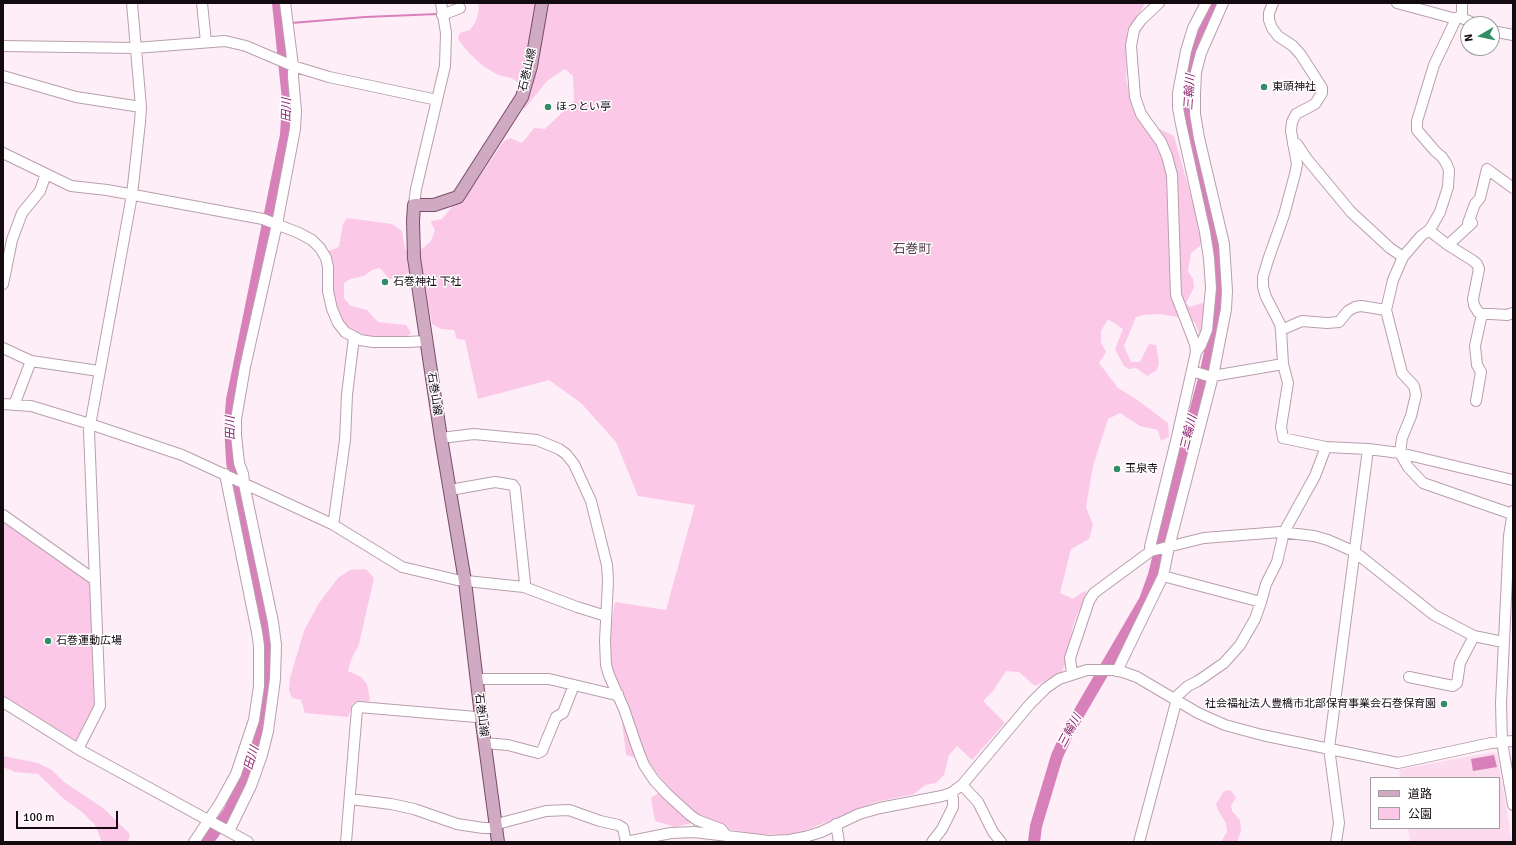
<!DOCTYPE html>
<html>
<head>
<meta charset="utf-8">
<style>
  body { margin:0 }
  #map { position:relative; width:1516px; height:845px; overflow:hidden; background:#feeef8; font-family:Signika,"Noto Sans JP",sans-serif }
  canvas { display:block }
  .frame { position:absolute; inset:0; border:4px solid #140b11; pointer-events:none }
  .legend { position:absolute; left:1370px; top:777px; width:130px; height:52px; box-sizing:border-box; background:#fff; border:1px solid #a19da0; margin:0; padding:5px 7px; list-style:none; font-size:12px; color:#140b11 }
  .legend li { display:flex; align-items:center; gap:8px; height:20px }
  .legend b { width:20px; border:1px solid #a19da0 }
  .north { position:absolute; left:1460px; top:16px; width:40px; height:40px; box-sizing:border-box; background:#fff; border:1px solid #a19da0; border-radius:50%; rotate:261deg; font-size:11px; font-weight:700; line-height:16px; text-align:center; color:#140b11 }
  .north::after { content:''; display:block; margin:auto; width:14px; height:18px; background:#308e66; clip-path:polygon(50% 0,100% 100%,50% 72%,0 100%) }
  .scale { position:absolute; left:16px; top:811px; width:102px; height:18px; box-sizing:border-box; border:2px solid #140b11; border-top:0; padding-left:5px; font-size:12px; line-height:14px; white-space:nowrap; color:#140b11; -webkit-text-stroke:3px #fff; paint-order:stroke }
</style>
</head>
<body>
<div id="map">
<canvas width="1516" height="845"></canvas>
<div class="frame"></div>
<ul class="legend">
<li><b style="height:5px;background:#cfaac2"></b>道路</li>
<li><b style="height:11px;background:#fbc8e7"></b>公園</li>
</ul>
<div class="north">N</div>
<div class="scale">100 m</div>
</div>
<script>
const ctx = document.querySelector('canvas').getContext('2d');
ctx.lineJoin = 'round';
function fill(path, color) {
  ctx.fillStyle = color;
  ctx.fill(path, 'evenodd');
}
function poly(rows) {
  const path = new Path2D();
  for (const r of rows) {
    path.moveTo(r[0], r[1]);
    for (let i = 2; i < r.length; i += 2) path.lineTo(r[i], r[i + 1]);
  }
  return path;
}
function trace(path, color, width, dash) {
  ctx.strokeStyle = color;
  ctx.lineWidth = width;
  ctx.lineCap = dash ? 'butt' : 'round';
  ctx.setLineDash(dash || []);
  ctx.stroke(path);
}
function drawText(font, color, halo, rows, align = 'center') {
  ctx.font = font + ' Signika,"Noto Sans JP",sans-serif';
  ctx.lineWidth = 3;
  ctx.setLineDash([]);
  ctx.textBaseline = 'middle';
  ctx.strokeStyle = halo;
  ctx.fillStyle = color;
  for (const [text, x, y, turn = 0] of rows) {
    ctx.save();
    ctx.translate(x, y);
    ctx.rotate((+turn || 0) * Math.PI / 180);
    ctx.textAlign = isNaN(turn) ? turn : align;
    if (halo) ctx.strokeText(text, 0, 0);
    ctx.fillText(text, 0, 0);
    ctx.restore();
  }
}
const built = poly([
  [1494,752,1497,753,1512,842,1410,842,1408,828,1499,828,1499,778,1400,778,1399,771,1401,769]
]);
const green = poly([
  [478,3,1145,3,1140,13,1128,28,1126,80,1134,112,1147,128,1160,129,1174,136,1202,235,1200,246,1191,253,1188,271,1193,279,1194,287,1186,303,1190,307,1202,303,1207,306,1203,330,1199,333,1195,323,1189,318,1177,317,1159,314,1143,315,1136,317,1124,346,1131,362,1140,362,1149,344,1156,345,1159,363,1157,370,1147,376,1136,368,1129,369,1124,366,1115,349,1123,329,1108,319,1101,331,1101,343,1106,352,1099,363,1118,388,1136,399,1168,423,1169,437,1161,441,1158,430,1140,426,1120,413,1108,419,1093,466,1086,507,1093,525,1089,539,1071,549,1060,593,1073,599,1083,592,1087,591,1073,625,1067,658,1062,672,1035,686,1019,672,1006,671,993,691,983,701,1005,723,972,760,957,746,949,755,944,775,936,783,925,785,914,794,876,802,794,835,757,834,722,828,705,820,675,827,655,821,651,798,667,787,649,762,626,755,622,722,629,711,613,671,608,643,615,602,666,610,695,505,638,496,616,442,581,403,549,380,478,399,465,340,457,339,454,330,441,329,432,324,424,282,419,272,408,273,404,277,389,279,380,268,372,270,364,276,350,279,344,283,344,298,351,306,367,310,378,322,406,325,411,333,404,339,372,338,354,332,342,322,332,298,328,251,339,247,343,224,347,218,392,224,402,231,405,249,417,253,431,241,435,230,431,223,432,221,442,219,456,202,471,189,504,141,510,138,522,143,534,128,545,129,574,101,573,76,565,69,547,81,525,108,521,106,528,88,511,78,498,75,483,66,469,53,458,39,460,33,470,30,476,21,479,9],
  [3,521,91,583,97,706,80,738,73,742,3,698],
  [366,569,374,578,359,644,351,660,348,671,361,677,367,684,370,700,367,702,358,701,353,703,348,717,305,713,301,700,292,698,289,691,290,678,304,631,319,603,338,578,350,570],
  [3,756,38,763,52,770,64,782,103,808,130,834,128,842,102,842,95,825,82,812,64,799,38,774,15,772,3,767],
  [1230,790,1236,797,1231,806,1232,811,1240,820,1241,831,1237,842,1221,842,1227,832,1226,823,1218,810,1216,804,1224,791]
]);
const water = poly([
  [1494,755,1497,767,1473,771,1471,759]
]);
const stream = poly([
  [291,23,365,17,438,14]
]);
const river = poly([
  [207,842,229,812,252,764,259,740,266,701,269,660,267,628,246,530,236,488,232,461,230,425,232,400,286,135,288,100,278,3],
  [1034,842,1036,826,1057,756,1068,732,1145,600,1154,575,1179,473,1206,371,1217,320,1219,287,1217,253,1213,226,1190,132,1187,101,1189,76,1194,52,1203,28,1216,3]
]);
const minor = poly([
  [202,3,206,42],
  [1223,3,1201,53,1196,72,1195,94,1195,114,1199,138,1224,244,1227,291,1226,309,1213,376,1169,547,1163,576,1261,602,1266,584,1277,562,1284,532,1315,476,1326,447],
  [1273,3,1269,13,1269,20,1272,28,1278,36,1293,46,1301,55,1322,88,1322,93,1315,104,1296,114,1292,122,1291,131,1297,164,1295,174,1284,215,1268,260,1263,277,1263,287,1266,297,1280,324,1281,330,1283,364,1288,383,1281,427,1283,438,1326,447,1368,449,1400,453,1402,438,1411,416,1416,395,1414,386,1402,373,1386,310,1393,280,1403,257,1421,236,1429,230,1432,226,1440,212,1448,187,1449,170,1446,163,1442,157,1435,151,1417,130,1417,121,1434,65,1456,19],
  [1397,3,1456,19,1459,17,1476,24],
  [442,15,460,8],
  [1459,17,1462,14,1462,3],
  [1492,31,1513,35],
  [3,46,136,48,225,41,246,46,293,66,329,77,437,100],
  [3,76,76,97,141,107],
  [1293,144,1297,144,1307,159,1351,212,1390,248,1403,257],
  [3,153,71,186,107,190,263,219,299,233,312,240,320,248,326,258,328,267,328,291,332,309,338,323,345,332,360,340,373,342,408,342,426,341],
  [414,205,416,189,445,66,446,33,441,3],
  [1429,230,1431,232,1448,245,1472,223,1468,223,1475,204,1480,198,1487,169,1513,188],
  [1448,245,1472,260,1477,264,1479,269,1473,299,1474,305,1478,312,1482,314,1491,314,1507,315,1513,313],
  [3,284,12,240,22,213,40,191,46,174],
  [1281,330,1302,321,1327,323,1339,322,1348,311,1355,307,1361,306,1386,310],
  [3,348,31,361,99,371],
  [1196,352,1201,345,1207,330,1211,288,1209,258,1205,232,1181,124,1178,108,1178,93,1186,51,1193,28,1206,3],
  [1192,371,1208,376,1213,376,1283,364],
  [1476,401,1481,372,1477,365,1475,346,1482,314],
  [3,404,31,406,90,424,182,455,332,524,402,567,457,580,524,587,577,607,606,616],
  [14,405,31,361],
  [441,438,474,434,537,440,559,449,566,454,574,464,591,501,607,565,608,581,605,641,606,665,609,675,624,709,638,750,644,765,654,780,667,794,690,815,697,820,721,829,726,835],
  [1400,453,1408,467,1423,483,1512,514],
  [1400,453,1513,480],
  [450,490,495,482,513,485,515,488,525,583,524,587],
  [1513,511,1509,536,1501,703,1502,742,1513,805],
  [3,515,95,580],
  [332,524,334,519,345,440,347,395,354,337],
  [1151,551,1204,538,1280,532,1314,536,1328,540,1355,552,1434,615,1474,636,1503,642],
  [1117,671,1163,576],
  [1072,674,1070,658,1089,601,1094,593,1151,551,1150,547,1177,437,1196,352,1195,344,1176,295,1172,175,1167,156,1161,142,1141,114,1135,97,1131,46,1134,30,1141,20,1159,3],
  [1409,677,1453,686,1457,683,1460,663,1474,636],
  [477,679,549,679,616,695,618,694],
  [3,702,78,749,248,842],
  [484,743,508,745,538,753,542,751,556,717,563,713,574,685],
  [78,749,100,706,89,431,132,195,140,122,141,107,132,3],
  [962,785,978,802,993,832,1001,842],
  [350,799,391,804,414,809,457,824,483,828,492,828,501,823,546,811,569,810,600,821,618,825,623,828,626,842],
  [836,824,839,842],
  [229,831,251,786,262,755,268,731,275,679,276,645,273,622,245,489,243,474,239,463,236,435,236,419,245,367,277,224,295,129,296,111,293,77,293,66,285,3],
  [194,842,220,803,236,774,254,720,259,686,259,646,257,632,225,474],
  [346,842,357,709,359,707,476,717,481,716],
  [626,842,671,833,694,832,769,841,789,840,805,837,821,832,859,814,880,808,942,796,951,793,962,785,1030,704,1046,688,1059,679,1087,670,1113,670,1123,672,1137,677,1198,713,1225,725,1262,735,1398,763,1491,743,1513,741],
  [932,842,942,829,953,807,953,799,951,793],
  [1139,842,1178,695,1188,686,1198,681,1224,663,1240,645,1255,619,1261,602],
  [1336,842,1339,823,1329,748,1368,449]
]);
const major = poly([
  [498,842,481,716,465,581,441,438,414,258,413,221,414,205,434,205,458,197,522,97,531,66,542,3]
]);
const markers = [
  [1264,87,4,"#308e66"],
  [548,107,4,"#308e66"],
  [385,282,4,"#308e66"],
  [1117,469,4,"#308e66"],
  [48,641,4,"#308e66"],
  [1444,704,4,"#308e66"]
];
const streetNames = [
  ["石巻山線",528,70,-77],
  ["石巻山線",434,394,81],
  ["石巻山線",481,715,83]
];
const poiNames = [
  ["東頭神社",1272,87],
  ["ほっとい亭",556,107],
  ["石巻神社 下社",393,282],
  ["玉泉寺",1125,469],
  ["石巻運動広場",56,641],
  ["社会福祉法人豊橋市北部保育事業会石巻保育園",1436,704,"right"]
];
const waterNames = [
  ["三輪川",1190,92,-86],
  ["田川",287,110,-89],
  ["田川",231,428,-91],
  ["三輪川",1189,433,-76],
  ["三輪川",1070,731,-62],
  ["田川",252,758,-73]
];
const quarterNames = [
  ["石巻町",912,250]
];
fill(built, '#fddbef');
fill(green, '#fbc8e7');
fill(water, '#d880b9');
trace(stream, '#d880b9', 2);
trace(river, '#d880b9', 12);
trace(minor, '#b89fae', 12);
trace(major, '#794d69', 14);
trace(minor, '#fff', 10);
trace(major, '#cfaac2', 12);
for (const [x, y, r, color] of markers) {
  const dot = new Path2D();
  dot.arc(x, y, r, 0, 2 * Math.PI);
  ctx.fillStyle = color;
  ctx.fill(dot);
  trace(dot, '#fff', 1.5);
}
drawText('11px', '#140b11', '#fff', streetNames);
drawText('11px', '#140b11', '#fff', poiNames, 'left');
drawText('italic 12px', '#8e2771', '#fff', waterNames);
drawText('13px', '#533e4b', '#fff', quarterNames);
</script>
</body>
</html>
